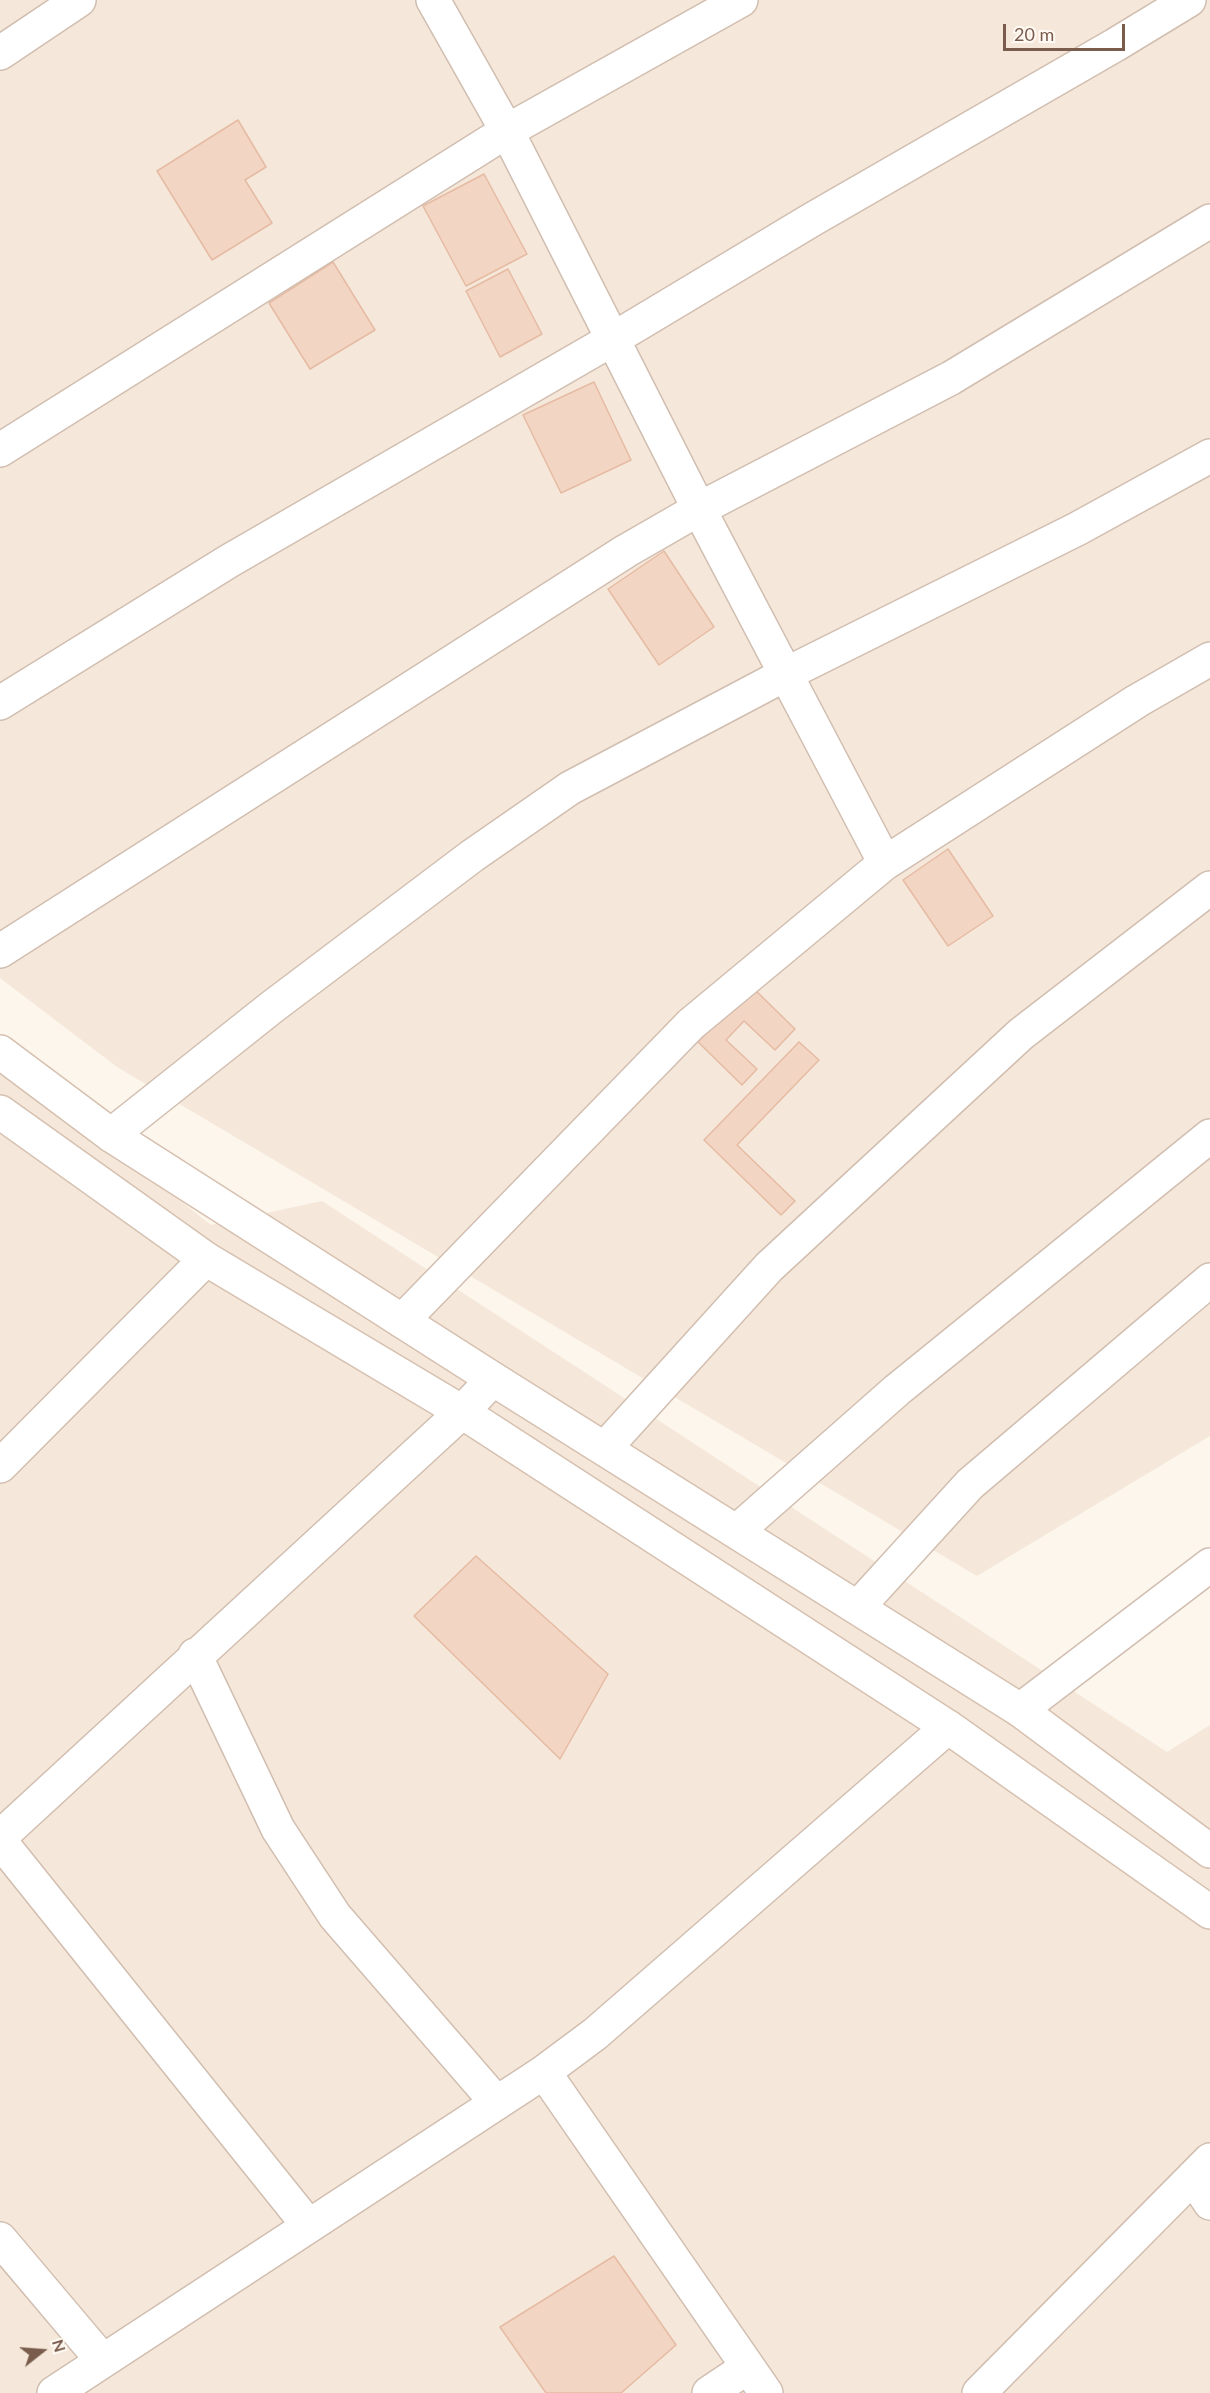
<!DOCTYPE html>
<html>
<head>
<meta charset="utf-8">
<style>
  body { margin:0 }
  #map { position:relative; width:1210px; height:2393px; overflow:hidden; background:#fdf6ec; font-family:Lato,sans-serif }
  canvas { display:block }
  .north { position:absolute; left:12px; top:2321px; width:60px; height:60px; -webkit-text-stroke:4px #fffaf3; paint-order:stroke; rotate:73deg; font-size:16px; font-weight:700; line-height:24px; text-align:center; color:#7a5c4d }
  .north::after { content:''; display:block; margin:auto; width:21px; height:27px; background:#7a5c4d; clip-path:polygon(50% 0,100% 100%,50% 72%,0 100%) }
  .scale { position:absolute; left:1003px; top:24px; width:122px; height:27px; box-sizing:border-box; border:3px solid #7a5c4d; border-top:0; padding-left:8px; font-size:18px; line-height:21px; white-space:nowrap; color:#7a5c4d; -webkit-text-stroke:4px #fffaf3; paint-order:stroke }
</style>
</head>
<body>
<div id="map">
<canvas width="1210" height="2393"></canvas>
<div class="north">N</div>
<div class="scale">20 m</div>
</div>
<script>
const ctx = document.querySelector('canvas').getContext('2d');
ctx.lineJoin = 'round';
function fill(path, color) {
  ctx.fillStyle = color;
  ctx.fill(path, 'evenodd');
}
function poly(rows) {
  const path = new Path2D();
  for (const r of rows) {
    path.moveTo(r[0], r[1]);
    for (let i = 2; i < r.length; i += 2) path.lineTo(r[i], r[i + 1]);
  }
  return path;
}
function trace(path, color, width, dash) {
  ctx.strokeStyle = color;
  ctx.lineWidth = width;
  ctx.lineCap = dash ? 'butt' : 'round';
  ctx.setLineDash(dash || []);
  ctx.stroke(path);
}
const residential = poly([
  [0,0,1210,0,1210,1436,977,1576,117,1067,0,978],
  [0,1059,211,1225,322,1201,1167,1752,1210,1725,1210,2393,0,2393]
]);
const building = poly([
  [238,120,266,167,245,180,272,223,212,260,157,171,238,120],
  [484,174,527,254,466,286,423,206,484,174],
  [333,262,375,330,310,369,269,303,333,262],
  [508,269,542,334,500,357,466,291,508,269],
  [594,382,631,460,561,493,523,415,594,382],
  [664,551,714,627,659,665,608,589,664,551],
  [948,849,993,916,948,946,903,880,948,849],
  [751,986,795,1029,775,1050,744,1021,726,1040,757,1069,742,1085,698,1042,751,986],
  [799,1042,819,1060,737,1145,795,1201,781,1215,704,1140,799,1042],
  [476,1556,608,1674,560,1759,414,1616,476,1556],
  [614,2256,676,2345,621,2393,546,2393,500,2327,614,2256]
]);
const street = poly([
  [433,0,507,131,699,509,885,863],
  [0,53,79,0],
  [0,450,507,131,741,0],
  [0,703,229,561,613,339,813,219,1115,45,1189,0],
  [0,951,626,551,699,509,951,378,1210,221],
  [111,1135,272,1007,472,856,570,788,786,674,1077,529,1210,456],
  [402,1321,691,1024,885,863,1137,701,1210,659],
  [605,1448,769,1267,1021,1034,1210,888],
  [0,1466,206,1259],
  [737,1531,897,1390,1210,1136],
  [858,1607,970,1484,1210,1280],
  [195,1655,278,1829,335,1916,497,2103],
  [1020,1710,1210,1565],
  [0,1837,462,1412,493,1379],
  [0,1841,308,2225],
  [544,2072,766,2393],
  [1193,2177,1210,2203],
  [0,2239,103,2361],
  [54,2393,544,2072,595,2034,948,1727],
  [709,2393,748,2367],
  [979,2393,1210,2160]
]);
const secondary = poly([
  [0,1052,111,1135,493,1379,1020,1710,1210,1851],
  [0,1112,206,1259,462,1412,948,1727,1210,1912]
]);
fill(residential, '#f5e8da');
fill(building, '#f3d5c3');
trace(building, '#e6bba3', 1.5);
trace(street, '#d1beb0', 36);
trace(secondary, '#d6c0b0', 36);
trace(street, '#fff', 33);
trace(secondary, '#fff', 33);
</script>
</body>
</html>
